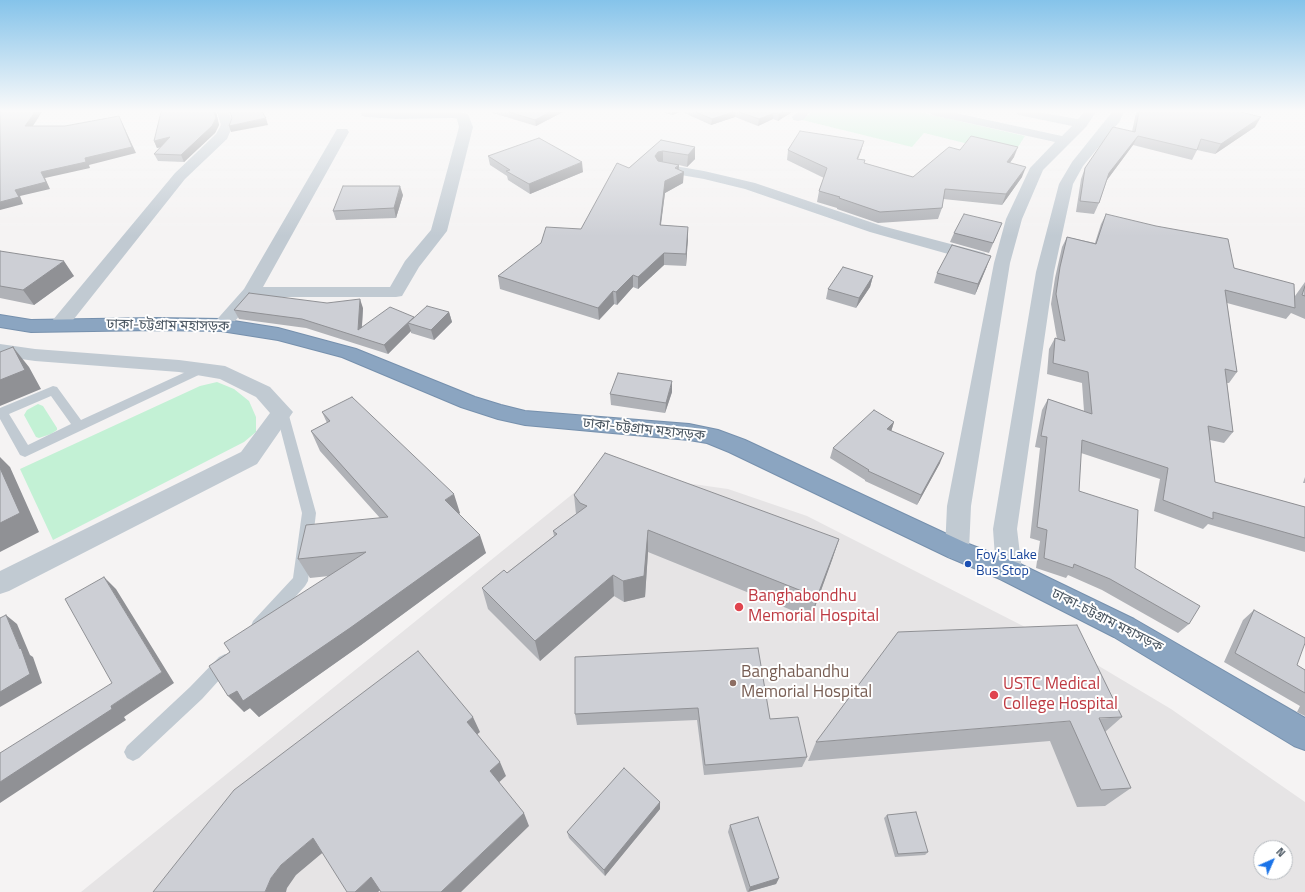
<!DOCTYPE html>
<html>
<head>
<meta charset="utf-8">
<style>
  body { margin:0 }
  #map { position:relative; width:1305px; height:892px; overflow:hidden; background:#f5f3f3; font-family:"Titillium Web",sans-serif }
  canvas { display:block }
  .north { position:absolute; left:1253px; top:840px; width:40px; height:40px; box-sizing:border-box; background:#fff; border:1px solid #b7bbc0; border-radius:50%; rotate:45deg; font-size:11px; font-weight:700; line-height:16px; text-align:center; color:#4a5661 }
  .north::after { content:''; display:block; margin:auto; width:14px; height:18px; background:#1a73e8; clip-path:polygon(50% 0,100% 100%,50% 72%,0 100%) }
</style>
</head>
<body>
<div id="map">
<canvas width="1305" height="892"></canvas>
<div class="north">N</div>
</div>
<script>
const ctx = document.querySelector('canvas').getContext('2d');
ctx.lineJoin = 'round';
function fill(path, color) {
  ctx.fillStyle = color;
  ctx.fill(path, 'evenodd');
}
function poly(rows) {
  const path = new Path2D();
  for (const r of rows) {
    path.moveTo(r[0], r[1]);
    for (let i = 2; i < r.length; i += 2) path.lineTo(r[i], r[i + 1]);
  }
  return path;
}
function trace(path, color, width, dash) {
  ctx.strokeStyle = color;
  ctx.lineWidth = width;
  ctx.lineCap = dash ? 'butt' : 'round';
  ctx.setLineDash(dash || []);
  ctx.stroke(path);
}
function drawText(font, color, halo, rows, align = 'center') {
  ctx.font = font + ' "Titillium Web","Noto Sans Bengali",sans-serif';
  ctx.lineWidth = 4;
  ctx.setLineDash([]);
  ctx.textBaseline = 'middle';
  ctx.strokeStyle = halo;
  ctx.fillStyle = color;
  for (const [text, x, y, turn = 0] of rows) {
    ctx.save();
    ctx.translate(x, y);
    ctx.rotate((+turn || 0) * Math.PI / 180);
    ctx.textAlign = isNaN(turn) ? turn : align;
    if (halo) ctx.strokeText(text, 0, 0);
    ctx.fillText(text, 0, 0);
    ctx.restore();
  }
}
const education = poly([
  [601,471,728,489,807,516,1082,656,1171,709,1305,802,1305,892,81,892],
  [1261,848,1285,848,1285,872,1261,872]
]);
const green = poly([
  [812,112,919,112,1025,136,1013,155,924,133,912,147,802,120],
  [217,382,234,389,249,401,256,417,256,432,244,442,53,540,20,469,200,386],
  [38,404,43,406,57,428,57,430,51,434,39,438,36,437,24,415,27,410]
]);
const lane = poly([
  [201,365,205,366,207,369,205,372,25,457,20,455,0,419,0,408,53,386,57,387,81,420,201,365],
  [51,396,71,424,28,445,9,414,51,396],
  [282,408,286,409,288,412,316,513,308,581,305,586,265,631,259,633,253,631,251,626,253,621,293,578,302,513,276,412,278,409,282,408],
  [225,654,231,657,233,662,231,667,202,699,139,758,133,761,127,758,124,752,127,746,190,687,219,657,225,654]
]);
const street = poly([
  [217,112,229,112,233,125,227,139,185,179,66,329,59,331,52,329,50,325,52,321,175,173,216,134,221,125,217,112],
  [361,112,460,112,468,114,473,127,447,231,419,267,402,296,396,297,256,297,228,329,221,331,214,329,212,325,244,289,337,129,347,129,349,132,263,287,390,287,405,261,431,230,459,127,457,119,454,118,396,119,366,117,362,116,360,113,361,112],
  [797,112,810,112,803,120,798,121,793,120,792,117,797,112],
  [930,112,951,112,1062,136,1072,126,1018,115,1016,112,1038,112,1078,119,1084,112,1096,112,1086,127,1043,170,1022,219,1010,263,971,506,969,550,966,557,957,560,948,557,945,550,947,506,994,263,1006,219,1030,168,1055,142,936,116,932,115,930,112],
  [1112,112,1124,112,1120,121,1083,166,1073,184,1054,272,1017,529,1022,571,1018,579,1009,582,1000,579,996,571,993,529,1036,272,1059,184,1072,162,1112,112],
  [663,164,704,171,755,183,882,226,985,253,987,257,985,261,979,262,973,261,870,232,745,189,704,179,658,171,656,168,658,165,663,164],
  [0,344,35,349,179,360,225,366,270,387,293,412,257,464,9,591,0,594,0,571,241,452,270,413,256,397,220,379,179,372,35,361,0,356,0,344]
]);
const highway = poly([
  [0,315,31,320,155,318,221,319,278,328,356,349,475,397,501,405,525,411,689,424,718,430,745,440,966,543,1018,563,1134,619,1305,718,1305,750,1294,746,1114,637,1000,579,948,557,729,452,707,443,689,440,525,425,498,419,461,407,342,357,278,340,221,331,155,330,31,332,0,327,0,315]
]);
const wall = poly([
  [216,112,219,125,215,133,184,162,158,161,154,154,161,147,157,148,154,141],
  [489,112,563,112,536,126],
  [662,112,680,112,672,115],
  [682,112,792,112,778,121,773,119,758,126,735,117,711,125],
  [1136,112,1241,112,1255,127,1215,154,1197,150,1192,160,1133,145,1107,180,1099,203,1094,214,1076,212,1081,179,1085,168,1132,132],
  [661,140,695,147,695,159,687,167,679,165,679,169,683,183,665,193,661,225,688,227,686,266,664,265,638,289,633,287,617,305,614,304,599,320,500,289,498,276,581,229,629,168],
  [864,141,861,151,858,159,864,163,913,177,960,150,1014,157,1010,163,1022,177,1002,205,943,199,942,208,938,219,878,223,837,209,837,208,817,202,819,191,824,178,787,160,788,150],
  [488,156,583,172,530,194,508,180,507,176,490,165],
  [403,195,396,218,336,220,333,211],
  [1106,214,1234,268,1295,296,1305,282,1305,319,1291,313,1286,319,1227,303,1237,372,1229,383,1227,383,1233,432,1224,443,1210,440,1215,482,1305,507,1305,552,1208,524,1203,529,1154,511,1160,479,1081,453,1079,491,1135,568,1189,624,1178,633,1102,590,1068,575,1066,578,1036,568,1040,541,1030,538,1040,448,1035,447,1042,410,1048,399,1084,411,1082,383,1047,374,1049,349,1055,338,1057,339,1051,304,1055,278,1062,247,1067,237,1095,243,1101,224],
  [998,232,989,253,950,242,954,233],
  [0,251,74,276,34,305,0,298],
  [987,266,975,295,934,283,937,273],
  [873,276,870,287,856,308,826,299,828,289],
  [363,308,362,327,414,317,449,312,452,322,434,340,411,333,411,331,388,354,306,328,239,319,234,310],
  [672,392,665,413,611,405,610,394],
  [322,412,460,513,459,514,486,553,361,645,259,717,250,708,244,712,230,652,329,576,310,578,298,559,380,518,320,451,311,431,327,423],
  [894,422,891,431,940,463,917,505,865,481,865,480,830,458,833,448],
  [1305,477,1305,483,1303,483],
  [574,495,839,539,832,560,811,618,648,552,645,597,624,602,614,596,540,661,488,609,482,588,507,573,554,536,553,531,576,514],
  [1254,610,1297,665,1305,670,1305,716,1297,712,1300,706,1224,662,1243,620],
  [575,657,770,719,807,757,802,767,704,775,697,720,577,725,575,714],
  [1122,717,1105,732,1131,788,1105,806,1077,807,1050,741,808,761,816,742],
  [660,809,605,876,569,838,567,832],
  [887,815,928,852,925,855,895,857,884,818],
  [730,825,779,878,776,884,747,892,728,832]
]);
const shadedWall = poly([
  [35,112,42,112,29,132,25,126],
  [214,112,216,112,219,125,215,133,184,162,181,155],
  [550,112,563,112,536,126,535,120],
  [672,112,680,112,672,115],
  [733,112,736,112,735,117,711,125,712,119],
  [783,112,792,112,778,121,779,114],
  [774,113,773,119,758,126,759,119],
  [119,116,136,153,89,165,90,168,45,178,50,189,20,196,23,204,0,210,0,202,15,190,41,172,85,158],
  [1261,117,1255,127,1215,154,1221,144],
  [266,118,268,125,231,132,229,126],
  [1138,136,1133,145,1104,184,1109,173],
  [170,137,174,144,157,148,154,141],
  [864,141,861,151,854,169,857,159],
  [695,147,695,159,687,167,688,155],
  [1018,147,1014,157,1003,172,1007,162],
  [663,151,663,163,655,167,655,156,658,152],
  [582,162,583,172,530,194,529,184],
  [679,165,678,174,684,172,683,183,665,193,659,237,660,225,665,181],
  [1026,167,1022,177,1002,205,1006,194],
  [400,186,403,195,396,218,394,208],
  [688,227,688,239,686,266,686,254],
  [664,253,664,265,638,289,638,277],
  [991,256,987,266,975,295,978,284],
  [64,261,74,276,34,305,23,290],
  [633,275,633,287,617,305,616,292],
  [873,276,870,287,856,308,859,298],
  [613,291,614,304,599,320,598,308],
  [360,299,363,308,361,339,358,330],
  [449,312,452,322,434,340,431,330],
  [414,317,408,323,411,331,388,354,384,345],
  [13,347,29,367,41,389,0,406,0,380],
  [672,381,672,392,665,413,666,403],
  [894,422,891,432,887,429],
  [944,453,940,463,917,505,921,495],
  [0,457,10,467,39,532,0,552],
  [454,494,460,513,451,519,445,500],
  [648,530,648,552,645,597,624,602,623,581],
  [480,535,486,553,361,645,259,717,250,708,244,712,228,696],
  [839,539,832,560,811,618,817,597],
  [613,575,614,596,540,661,535,641],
  [104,577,116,589,174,683,124,717,126,720,0,803,0,782,111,706,162,672],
  [6,615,17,624,30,655,33,657,42,683,0,707,0,692,20,649],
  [473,717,480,732,474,737,467,722],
  [500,762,506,776,496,785,490,771],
  [660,802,660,809,605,876,604,870],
  [524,813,529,826,461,892,441,892],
  [313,838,327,849,296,875,287,888,286,892,265,892,271,878,281,865],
  [371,877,383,888,378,892,355,892],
  [779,878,776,884,748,892,750,887]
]);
const building = poly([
  [0,112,35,112,25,126,65,126,119,116,132,147,85,158,86,162,41,172,46,182,15,190,19,197,0,202,0,112],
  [161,112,214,112,216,118,212,126,181,155,154,154,170,137,154,141,161,112],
  [230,112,262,112,266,118,229,126,232,118,230,112],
  [509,112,550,112,535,120,509,112],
  [696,112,733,112,712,119,696,112],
  [739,112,783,112,779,114,774,113,759,119,739,112],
  [1139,112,1241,112,1261,117,1221,144,1201,139,1197,150,1138,136,1109,173,1099,203,1080,201,1085,168,1113,127,1135,132,1139,112],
  [800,131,864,141,857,159,865,160,864,163,913,177,949,147,960,150,971,136,1018,147,1007,162,1026,167,1006,194,945,189,942,208,880,212,839,198,840,197,819,191,827,168,788,150,800,131],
  [539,138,582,162,529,184,506,171,510,170,488,156,539,138],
  [661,140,695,147,688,155,663,151,658,152,655,156,658,161,679,165,675,168,684,172,665,181,660,225,688,227,686,254,664,253,638,277,633,275,616,292,613,291,598,308,498,276,541,243,546,227,581,229,617,163,629,168,661,140],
  [343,186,400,186,394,208,333,211,343,186],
  [964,214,1002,223,993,243,954,233,964,214],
  [1106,214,1156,226,1228,239,1234,268,1294,284,1295,308,1225,290,1237,372,1225,369,1233,432,1208,426,1215,482,1305,507,1305,538,1213,512,1213,519,1163,500,1168,468,1082,440,1079,491,1138,510,1135,568,1200,606,1189,624,1110,579,1074,564,1073,568,1044,558,1047,530,1037,527,1047,437,1041,436,1048,399,1092,414,1088,372,1053,363,1055,338,1065,341,1056,294,1060,267,1067,237,1096,244,1106,214],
  [952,245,991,256,978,284,937,273,952,245],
  [0,251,64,261,23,290,0,286,0,251],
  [843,267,873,276,859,298,828,289,843,267],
  [1305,286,1305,296,1302,295,1305,286],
  [249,293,327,303,360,299,358,330,390,307,414,317,384,345,302,319,234,310,249,293],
  [427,306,449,312,431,330,408,323,427,306],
  [13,347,25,370,0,380,0,352,13,347],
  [618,373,672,381,666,403,610,394,618,373],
  [352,397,454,494,445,500,480,535,350,628,243,701,237,691,228,696,209,666,230,652,224,643,366,552,298,559,306,525,388,517,311,431,330,421,322,412,352,397],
  [874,410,894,422,887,429,944,453,921,495,868,471,869,470,833,448,874,410],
  [605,453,839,539,817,597,648,530,644,576,623,581,613,575,535,641,482,588,504,570,507,573,557,534,553,531,587,506,580,503,574,495,605,453],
  [0,468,20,513,0,523,0,468],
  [104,577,162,672,111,706,112,709,0,782,0,753,112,683,65,599,104,577],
  [1254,610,1305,638,1305,643,1297,665,1305,670,1305,693,1235,653,1254,610],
  [6,615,20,649,21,648,30,674,0,692,0,618,6,615],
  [1077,625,1122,717,1099,718,1131,788,1101,790,1070,721,816,742,898,632,1077,625],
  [758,648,770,719,798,717,807,757,705,765,698,708,575,714,575,657,758,648],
  [418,651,473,717,467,722,500,762,490,771,524,813,441,892,381,892,371,877,355,892,347,892,313,838,281,865,271,878,265,892,153,892,234,790,418,651],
  [624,768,660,802,604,870,567,832,624,768],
  [916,812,928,852,898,854,887,815,916,812],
  [758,817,779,878,750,887,730,825,758,817]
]);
const markers = [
  [968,564,4,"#1a4fb4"],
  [739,607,5,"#e0444e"],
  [733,683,4,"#8d6e63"],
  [994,695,5,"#e0444e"]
];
const streetNames = [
  ["ঢাকা-চট্টগ্রাম মহাসড়ক",168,326,1],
  ["ঢাকা-চট্টগ্রাম মহাসড়ক",644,430,6],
  ["ঢাকা-চট্টগ্রাম মহাসড়ক",1107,621,27]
];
const transitNames = [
  ["Foy's Lake",976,556],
  ["Bus Stop",976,572]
];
const nearHealthnames = [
  ["Banghabondhu",748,597],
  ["Memorial Hospital",748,617],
  ["USTC Medical",1003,685],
  ["College Hospital",1003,705]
];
const nearEducationnames = [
  ["Banghabandhu",741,673],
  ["Memorial Hospital",741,693]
];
fill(education, '#e6e4e5');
fill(green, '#c3f1d5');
trace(highway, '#7690ad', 2);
fill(lane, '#c1cad2');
fill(street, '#c1cad2');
fill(highway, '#8ba5c1');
fill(wall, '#b0b2b7');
fill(shadedWall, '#909195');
fill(building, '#cdcfd5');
trace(building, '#909195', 1);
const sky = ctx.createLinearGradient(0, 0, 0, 236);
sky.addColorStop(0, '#85c3ea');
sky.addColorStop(0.47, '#fafafa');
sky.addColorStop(1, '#fafafa00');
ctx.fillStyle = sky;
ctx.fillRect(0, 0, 1305, 236);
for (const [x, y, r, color] of markers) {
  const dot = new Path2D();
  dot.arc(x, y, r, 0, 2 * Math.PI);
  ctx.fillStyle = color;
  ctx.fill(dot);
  trace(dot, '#fff', 1.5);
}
drawText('14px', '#4a5661', '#fff', streetNames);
drawText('14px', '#164399', '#fff', transitNames, 'left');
drawText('17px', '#be3a42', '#fff', nearHealthnames, 'left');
drawText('17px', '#785e54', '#fff', nearEducationnames, 'left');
</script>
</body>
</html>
